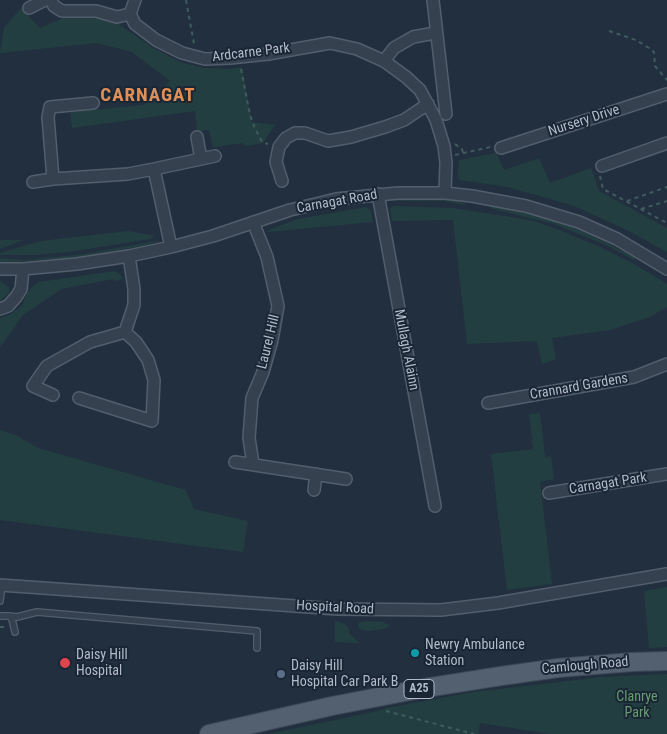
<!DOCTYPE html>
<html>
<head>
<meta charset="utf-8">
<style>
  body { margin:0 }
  canvas { display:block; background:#212f3f }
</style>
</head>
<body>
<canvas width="667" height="734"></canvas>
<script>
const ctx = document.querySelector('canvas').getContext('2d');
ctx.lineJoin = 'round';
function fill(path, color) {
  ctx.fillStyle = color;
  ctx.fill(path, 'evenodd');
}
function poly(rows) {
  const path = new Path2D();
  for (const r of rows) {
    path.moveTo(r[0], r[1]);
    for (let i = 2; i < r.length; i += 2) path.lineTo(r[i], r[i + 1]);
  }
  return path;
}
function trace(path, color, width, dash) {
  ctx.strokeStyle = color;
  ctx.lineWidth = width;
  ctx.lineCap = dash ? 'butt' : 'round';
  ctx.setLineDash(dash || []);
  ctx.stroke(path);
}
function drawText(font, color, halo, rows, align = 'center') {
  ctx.font = font + ' "Roboto Condensed",sans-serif';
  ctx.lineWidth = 4;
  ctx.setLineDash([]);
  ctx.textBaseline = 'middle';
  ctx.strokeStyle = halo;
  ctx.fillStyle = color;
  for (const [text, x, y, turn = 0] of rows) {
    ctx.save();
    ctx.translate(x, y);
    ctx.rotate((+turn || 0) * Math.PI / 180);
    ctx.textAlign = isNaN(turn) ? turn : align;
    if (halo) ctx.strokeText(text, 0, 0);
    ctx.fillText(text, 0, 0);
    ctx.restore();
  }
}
const green = poly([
  [21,8,40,28,73,14,105,15,152,47,180,62,203,68,230,69,242,67,252,122,275,125,263,143,245,146,243,143,213,147,209,130,197,131,195,111,72,128,70,112,144,105,170,81,132,52,97,43,0,53,4,28],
  [496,153,504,170,539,158,550,183,591,168,599,191,667,228,667,252,629,231,574,206,508,187,459,180,458,172,459,160],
  [442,199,465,203,465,205,444,201,394,201,395,200],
  [491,205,543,217,572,227,607,243,635,258,634,260,606,245,554,224,490,208],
  [393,206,452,208,499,215,534,221,562,231,600,247,636,265,667,284,667,307,650,317,610,330,552,338,556,359,542,364,537,341,467,344,453,220,392,221,390,208],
  [366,207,370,210,373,222,267,232,271,229,298,219],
  [128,231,155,236,150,239,69,252,35,255,0,255,0,253,41,241],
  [0,240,24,240,0,249],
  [155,241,157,242,142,246,79,257,14,262,0,262,0,258,24,260,84,254],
  [115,271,120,274,123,279,115,281,113,279,62,289,23,315,0,347,0,318,9,315,22,306,27,293,33,286,39,282],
  [0,281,9,287,9,292,0,302],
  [540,413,545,457,551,456,554,479,540,482,552,584,507,590,491,454,533,449,529,414],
  [0,430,16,435,38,448,186,490,194,509,248,521,243,552,0,520],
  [667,587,667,647,649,648,644,591],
  [335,621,343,623,348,627,350,634,360,643,335,642],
  [366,621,384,622,386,624,391,625,384,629,368,631,362,630,358,626,359,622],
  [667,674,667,734,550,734,480,723,478,734,269,734,382,710,386,708,474,692,602,677]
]);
const path = poly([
  [186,0,194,44],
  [609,31,636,40,649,48,654,52,655,66,667,80],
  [241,69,250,115,254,126,262,142,268,144],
  [455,144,462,149,463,153],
  [455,155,490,147],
  [600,176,603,189,667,223],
  [627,201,667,187],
  [641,209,667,201],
  [0,627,6,627],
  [386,711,474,734]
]);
const service = poly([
  [0,601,2,585],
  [0,616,9,616,12,619,15,632],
  [9,616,17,617,37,612,257,631,257,648]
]);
const minor = poly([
  [51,0,54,6,62,11,96,11,117,17,130,14],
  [135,0,130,14,135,24,156,40,182,53,205,59,230,58,268,54,330,43,357,49,384,61,406,77,420,90,436,120,444,146,446,163,445,193],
  [433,0,446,114],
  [29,8,45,0],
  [384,61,394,48,413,37,435,33],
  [93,103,50,107,48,117,53,179,128,174,154,169,171,247],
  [197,137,201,159],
  [501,148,667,94],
  [602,166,667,143],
  [154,169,215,156],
  [282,181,276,162,279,147,286,138,295,133,305,133,328,141,351,137,385,127,404,120,428,104],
  [33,182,53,179],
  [378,194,435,506],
  [253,222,267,257,278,306,272,340,263,372,252,398,249,438,253,464],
  [0,269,23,269,77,264,129,256,171,247,213,236,290,210,320,203,336,199,398,193,445,193,472,196,526,206,579,222,617,239,667,269],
  [0,309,8,306,16,297,21,289,23,269],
  [53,395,33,386,47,366,90,342,125,332],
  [79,398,152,421,154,380,148,360,136,342,125,332,134,305,134,289,129,256],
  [488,403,634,377,667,364],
  [235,462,346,479],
  [314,490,316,474],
  [549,493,667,474],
  [0,585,337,609,441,610,498,603,667,574]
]);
const primary = poly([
  [209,734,332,706,425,688,501,676,558,668,632,662,667,661]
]);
const markers = [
  [415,653,5,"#0f9aa8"],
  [65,663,6,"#e0444e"],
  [281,674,5,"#5c6f8a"]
];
const shields = [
  [419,689,30]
];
const shieldNames = [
  ["A25",419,689]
];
const streetNames = [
  ["Ardcarne Park",251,53,-7],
  ["Nursery Drive",584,121,-18],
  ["Carnagat Road",337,202,-10],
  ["Laurel Hill",269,342,-76],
  ["Mullagh Alainn",406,350,79],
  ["Crannard Gardens",579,387,-10],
  ["Carnagat Park",608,484,-9],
  ["Hospital Road",335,608,3],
  ["Camlough Road",585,666,-5]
];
const poiNames = [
  ["Newry Ambulance",425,645],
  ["Station",425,661],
  ["Daisy Hill",76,655],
  ["Hospital",76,671],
  ["Daisy Hill",291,666],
  ["Hospital Car Park B",291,682]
];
const parkNames = [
  ["Clanrye",637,697],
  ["Park",637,713]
];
const districtNames = [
  ["CARNAGAT",148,96]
];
fill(green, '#233e40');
trace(service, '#535e6d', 8);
trace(minor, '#535e6d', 14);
trace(primary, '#3e4a58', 20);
trace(path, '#415b5d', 2, [4, 4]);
trace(service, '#35414f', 5.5);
trace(minor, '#35414f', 11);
trace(primary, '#53606f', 18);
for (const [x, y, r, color] of markers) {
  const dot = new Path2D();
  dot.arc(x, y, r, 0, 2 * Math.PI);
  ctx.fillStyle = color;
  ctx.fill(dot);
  trace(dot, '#1a2634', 2);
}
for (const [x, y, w] of shields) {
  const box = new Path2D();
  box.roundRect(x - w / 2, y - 9.5, w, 19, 4);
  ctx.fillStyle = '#1a2634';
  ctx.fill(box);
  trace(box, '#b1bbca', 1);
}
drawText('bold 12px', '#b1bbca', null, shieldNames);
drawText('14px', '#b1bbca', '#1a2634', streetNames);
drawText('14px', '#b1bbca', '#1a2634', poiNames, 'left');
drawText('14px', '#669e71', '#1a2634', parkNames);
ctx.letterSpacing = '1px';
drawText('bold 19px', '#df8f57', '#1a2634', districtNames);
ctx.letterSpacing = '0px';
</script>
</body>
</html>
